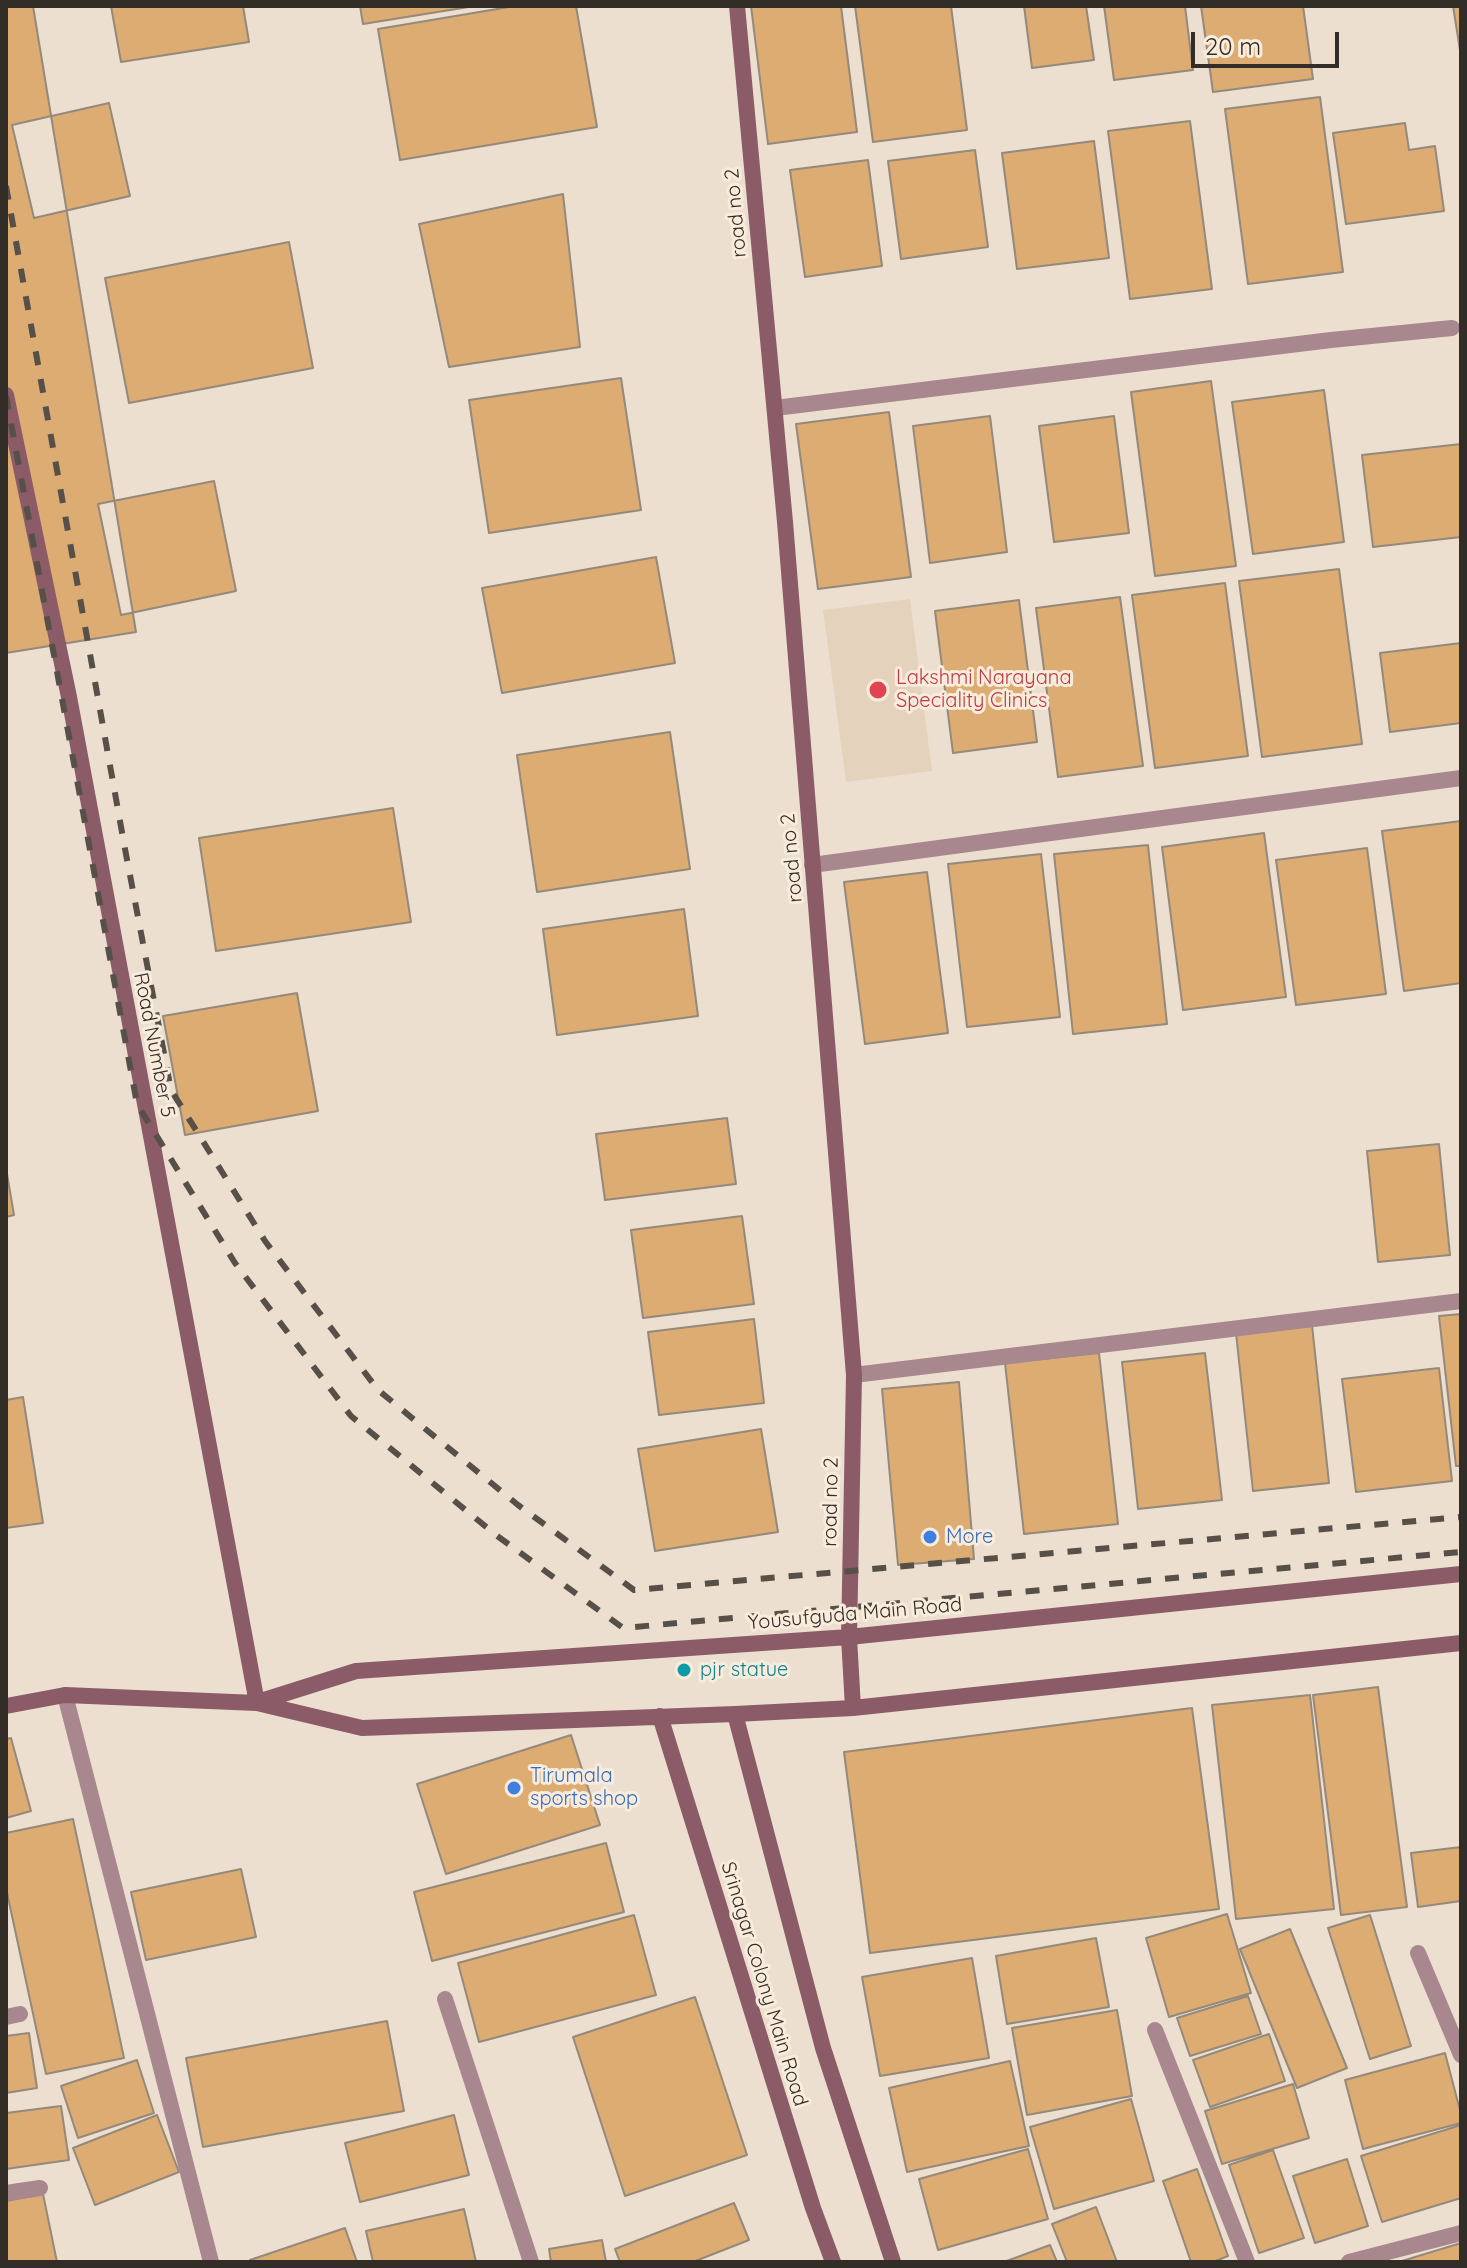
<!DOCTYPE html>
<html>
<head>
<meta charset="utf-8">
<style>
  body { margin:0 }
  #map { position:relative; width:1467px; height:2268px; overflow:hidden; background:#ecdfcf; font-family:Quicksand,sans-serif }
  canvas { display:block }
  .frame { position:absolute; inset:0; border:8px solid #332d28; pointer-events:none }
  .scale { position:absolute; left:1191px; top:32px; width:148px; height:36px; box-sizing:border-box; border:4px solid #332d28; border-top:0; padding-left:10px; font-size:24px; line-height:28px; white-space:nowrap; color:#332d28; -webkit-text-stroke:6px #f9ecdc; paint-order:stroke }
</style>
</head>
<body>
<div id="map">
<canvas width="1467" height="2268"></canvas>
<div class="frame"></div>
<div class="scale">20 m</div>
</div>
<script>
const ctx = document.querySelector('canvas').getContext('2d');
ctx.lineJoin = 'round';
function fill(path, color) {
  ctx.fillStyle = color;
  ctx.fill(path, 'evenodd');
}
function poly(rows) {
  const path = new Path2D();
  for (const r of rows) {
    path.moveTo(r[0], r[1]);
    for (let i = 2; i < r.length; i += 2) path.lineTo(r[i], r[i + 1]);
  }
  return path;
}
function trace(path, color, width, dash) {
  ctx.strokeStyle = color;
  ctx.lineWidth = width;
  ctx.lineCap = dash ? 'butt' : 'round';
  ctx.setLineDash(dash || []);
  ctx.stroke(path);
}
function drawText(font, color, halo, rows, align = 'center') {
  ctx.font = font + ' Quicksand,sans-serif';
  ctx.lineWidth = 6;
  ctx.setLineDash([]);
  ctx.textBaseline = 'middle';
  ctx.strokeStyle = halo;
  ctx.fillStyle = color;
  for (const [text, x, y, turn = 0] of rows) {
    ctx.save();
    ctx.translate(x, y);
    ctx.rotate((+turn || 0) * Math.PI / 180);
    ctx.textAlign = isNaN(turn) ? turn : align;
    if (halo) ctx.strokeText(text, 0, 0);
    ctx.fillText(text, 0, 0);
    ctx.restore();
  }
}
const built = poly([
  [910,599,932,771,846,782,823,610]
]);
const building = poly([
  [6,6,33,6,136,632,6,653,6,6],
  [111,6,243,6,249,42,121,62,111,6],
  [360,6,475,6,363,24,360,6],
  [515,6,576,6,597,127,400,160,378,29,515,6],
  [751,6,841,6,857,132,768,144,751,6],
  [855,6,951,6,967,130,873,142,855,6],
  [1024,6,1086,6,1094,60,1032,68,1024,6],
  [1104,6,1185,6,1193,70,1114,80,1104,6],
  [1201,6,1303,6,1313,79,1213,92,1201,6],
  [1453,6,1461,6,1461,50,1460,50,1453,6],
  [1320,97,1343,272,1248,284,1225,109,1320,97],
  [109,103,130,196,34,218,12,125,109,103],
  [1190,121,1212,289,1130,299,1108,131,1190,121],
  [1405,123,1409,150,1435,146,1444,211,1346,224,1333,133,1405,123],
  [1094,141,1109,258,1017,269,1002,153,1094,141],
  [975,150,988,247,901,259,888,161,975,150],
  [868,160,882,266,805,277,790,170,868,160],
  [563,194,580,347,449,367,419,224,563,194],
  [289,242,313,368,129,403,105,278,289,242],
  [621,378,641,510,489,533,469,400,621,378],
  [1211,381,1236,566,1155,576,1131,392,1211,381],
  [1324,390,1344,542,1253,554,1232,402,1324,390],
  [889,412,911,577,818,589,796,424,889,412],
  [990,416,1007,552,930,563,913,426,990,416],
  [1114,416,1129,533,1054,542,1039,426,1114,416],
  [1461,444,1461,537,1373,547,1362,455,1461,444],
  [214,481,236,591,121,615,98,504,214,481],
  [656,557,675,663,502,693,482,588,656,557],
  [1339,569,1362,744,1262,757,1239,581,1339,569],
  [1225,583,1248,756,1155,768,1132,595,1225,583],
  [1120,597,1143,766,1058,777,1036,608,1120,597],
  [1019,600,1037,742,953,753,935,611,1019,600],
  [1461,643,1461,723,1390,732,1380,653,1461,643],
  [670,732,690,869,537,892,517,755,670,732],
  [393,808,411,922,216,951,199,838,393,808],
  [1461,821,1461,983,1404,991,1382,831,1461,821],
  [1264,833,1286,997,1183,1010,1162,847,1264,833],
  [1148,845,1167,1024,1073,1034,1054,854,1148,845],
  [1367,848,1386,994,1296,1005,1276,860,1367,848],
  [1041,854,1060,1017,967,1027,948,864,1041,854],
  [927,872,948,1033,865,1044,844,882,927,872],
  [684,909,698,1016,557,1035,543,929,684,909],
  [297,993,318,1111,185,1135,163,1016,297,993],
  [727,1118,736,1184,605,1200,596,1134,727,1118],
  [1439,1144,1450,1255,1378,1262,1367,1151,1439,1144],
  [6,1168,14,1215,6,1217,6,1168],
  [742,1216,754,1304,643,1318,631,1230,742,1216],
  [1461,1314,1461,1466,1456,1466,1439,1316,1461,1314],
  [754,1319,764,1403,659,1415,648,1332,754,1319],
  [1312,1325,1329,1483,1253,1491,1236,1333,1312,1325],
  [1099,1353,1118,1524,1024,1534,1005,1363,1099,1353],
  [1205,1353,1222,1500,1138,1509,1122,1362,1205,1353],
  [1439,1368,1452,1481,1356,1492,1342,1379,1439,1368],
  [959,1382,974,1559,898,1565,882,1389,959,1382],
  [23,1397,43,1523,6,1528,6,1400,23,1397],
  [761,1429,778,1532,655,1551,638,1449,761,1429],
  [1378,1687,1407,1907,1341,1915,1313,1695,1378,1687],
  [1310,1695,1334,1909,1236,1919,1212,1705,1310,1695],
  [1192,1708,1219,1909,870,1953,844,1752,1192,1708],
  [571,1735,600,1825,446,1874,417,1784,571,1735],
  [11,1738,31,1811,6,1818,6,1739,11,1738],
  [73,1819,124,2058,46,2074,6,1888,6,1833,73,1819],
  [606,1843,624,1912,432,1961,414,1892,606,1843],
  [1461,1847,1461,1901,1418,1907,1411,1853,1461,1847],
  [241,1869,256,1937,146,1960,131,1892,241,1869],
  [1227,1914,1251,1993,1169,2017,1146,1938,1227,1914],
  [634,1915,656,1995,479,2042,458,1963,634,1915],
  [1370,1915,1411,2046,1370,2059,1328,1928,1370,1915],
  [1290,1929,1347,2068,1297,2088,1240,1949,1290,1929],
  [1096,1938,1109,2007,1007,2024,996,1956,1096,1938],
  [972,1958,989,2058,880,2076,862,1977,972,1958],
  [1248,1996,1261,2034,1190,2056,1177,2018,1248,1996],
  [695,1997,747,2155,625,2196,573,2037,695,1997],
  [1117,2010,1132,2096,1027,2115,1012,2028,1117,2010],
  [387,2021,404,2111,203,2147,186,2058,387,2021],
  [29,2033,37,2088,6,2093,6,2036,29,2033],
  [1269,2034,1285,2081,1210,2107,1193,2060,1269,2034],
  [1445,2053,1461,2114,1461,2123,1363,2149,1345,2080,1445,2053],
  [137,2060,154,2113,78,2138,61,2086,137,2060],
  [1010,2061,1029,2146,907,2172,889,2088,1010,2061],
  [1293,2084,1309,2138,1222,2164,1205,2111,1293,2084],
  [1131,2099,1154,2181,1054,2209,1030,2127,1131,2099],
  [61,2106,69,2160,6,2169,6,2113,61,2106],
  [157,2115,179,2172,95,2205,73,2148,157,2115],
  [454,2115,469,2175,360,2202,345,2143,454,2115],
  [1461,2125,1461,2198,1382,2222,1361,2156,1461,2125],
  [1028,2149,1048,2219,938,2250,919,2179,1028,2149],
  [1273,2150,1304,2238,1259,2253,1229,2165,1273,2150],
  [1347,2159,1368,2226,1315,2243,1293,2176,1347,2159],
  [1197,2169,1228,2256,1213,2262,1191,2262,1163,2181,1197,2169],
  [43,2194,57,2262,6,2262,6,2201,43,2194],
  [734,2203,749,2240,693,2262,620,2262,615,2249,734,2203],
  [1096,2207,1117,2262,1067,2262,1052,2224,1096,2207],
  [464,2209,476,2262,373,2262,366,2231,464,2209],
  [345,2228,357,2262,250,2262,250,2260,345,2228],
  [602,2240,606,2262,551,2262,549,2249,602,2240],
  [1461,2243,1461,2262,1403,2262,1402,2261,1461,2243],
  [1050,2245,1057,2262,1004,2262,1050,2245]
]);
const minor = poly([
  [775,408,1331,340,1452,328],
  [812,865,1461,778],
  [854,1375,1461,1301],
  [65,1695,211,2262],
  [1418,1953,1461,2055],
  [445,1999,531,2262],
  [6,2017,20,2014],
  [1155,2030,1247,2262],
  [6,2193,40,2188],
  [1349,2262,1461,2233]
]);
const secondary = poly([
  [737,6,785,522,854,1375,849,1637,853,1708],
  [6,395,69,697,257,1703],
  [258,1702,356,1671,849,1637,1461,1574],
  [6,1706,65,1695,257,1703,362,1728,735,1714,853,1708,1461,1643],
  [735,1714,823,2048,893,2262],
  [660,1716,813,2208,833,2262]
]);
const rail = poly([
  [6,186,125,849,171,1090,265,1241,378,1390,518,1505,634,1590,1461,1517],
  [6,396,137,1104,235,1263,351,1416,496,1535,623,1628,1461,1552]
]);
const markers = [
  [878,690,10,"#e0444e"],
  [930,1537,8,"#3f7fe0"],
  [684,1670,8,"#0f9aa8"],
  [514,1788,8,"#3f7fe0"]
];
const streetNames = [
  ["road no 2",736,213,-95],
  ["road no 2",792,858,-95],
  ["Road Number 5",154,1045,79],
  ["road no 2",831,1502,-89],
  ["Yousufguda Main Road",855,1614,-5],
  ["Srinagar Colony Main Road",764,1984,73]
];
const healthNames = [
  ["Lakshmi Narayana",896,678],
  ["Speciality Clinics",896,701]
];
const shopNames = [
  ["More",946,1537],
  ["Tirumala",530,1776],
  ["sports shop",530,1799]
];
const cultureNames = [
  ["pjr statue",700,1670]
];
fill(built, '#e5d2bd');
fill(building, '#dcac73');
trace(building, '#95897b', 2);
trace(minor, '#a8878f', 16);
trace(secondary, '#8b5c68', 16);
trace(rail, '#575049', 6, [14, 14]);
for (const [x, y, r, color] of markers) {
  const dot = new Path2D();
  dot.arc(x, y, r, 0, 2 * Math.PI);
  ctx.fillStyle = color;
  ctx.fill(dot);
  trace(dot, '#f9ecdc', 3);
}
drawText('20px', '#332d28', '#f9ecdc', streetNames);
drawText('20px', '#be3a42', '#f9ecdc', healthNames, 'left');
drawText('20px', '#366cbe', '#f9ecdc', shopNames, 'left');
drawText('20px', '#0d838f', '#f9ecdc', cultureNames, 'left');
</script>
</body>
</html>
